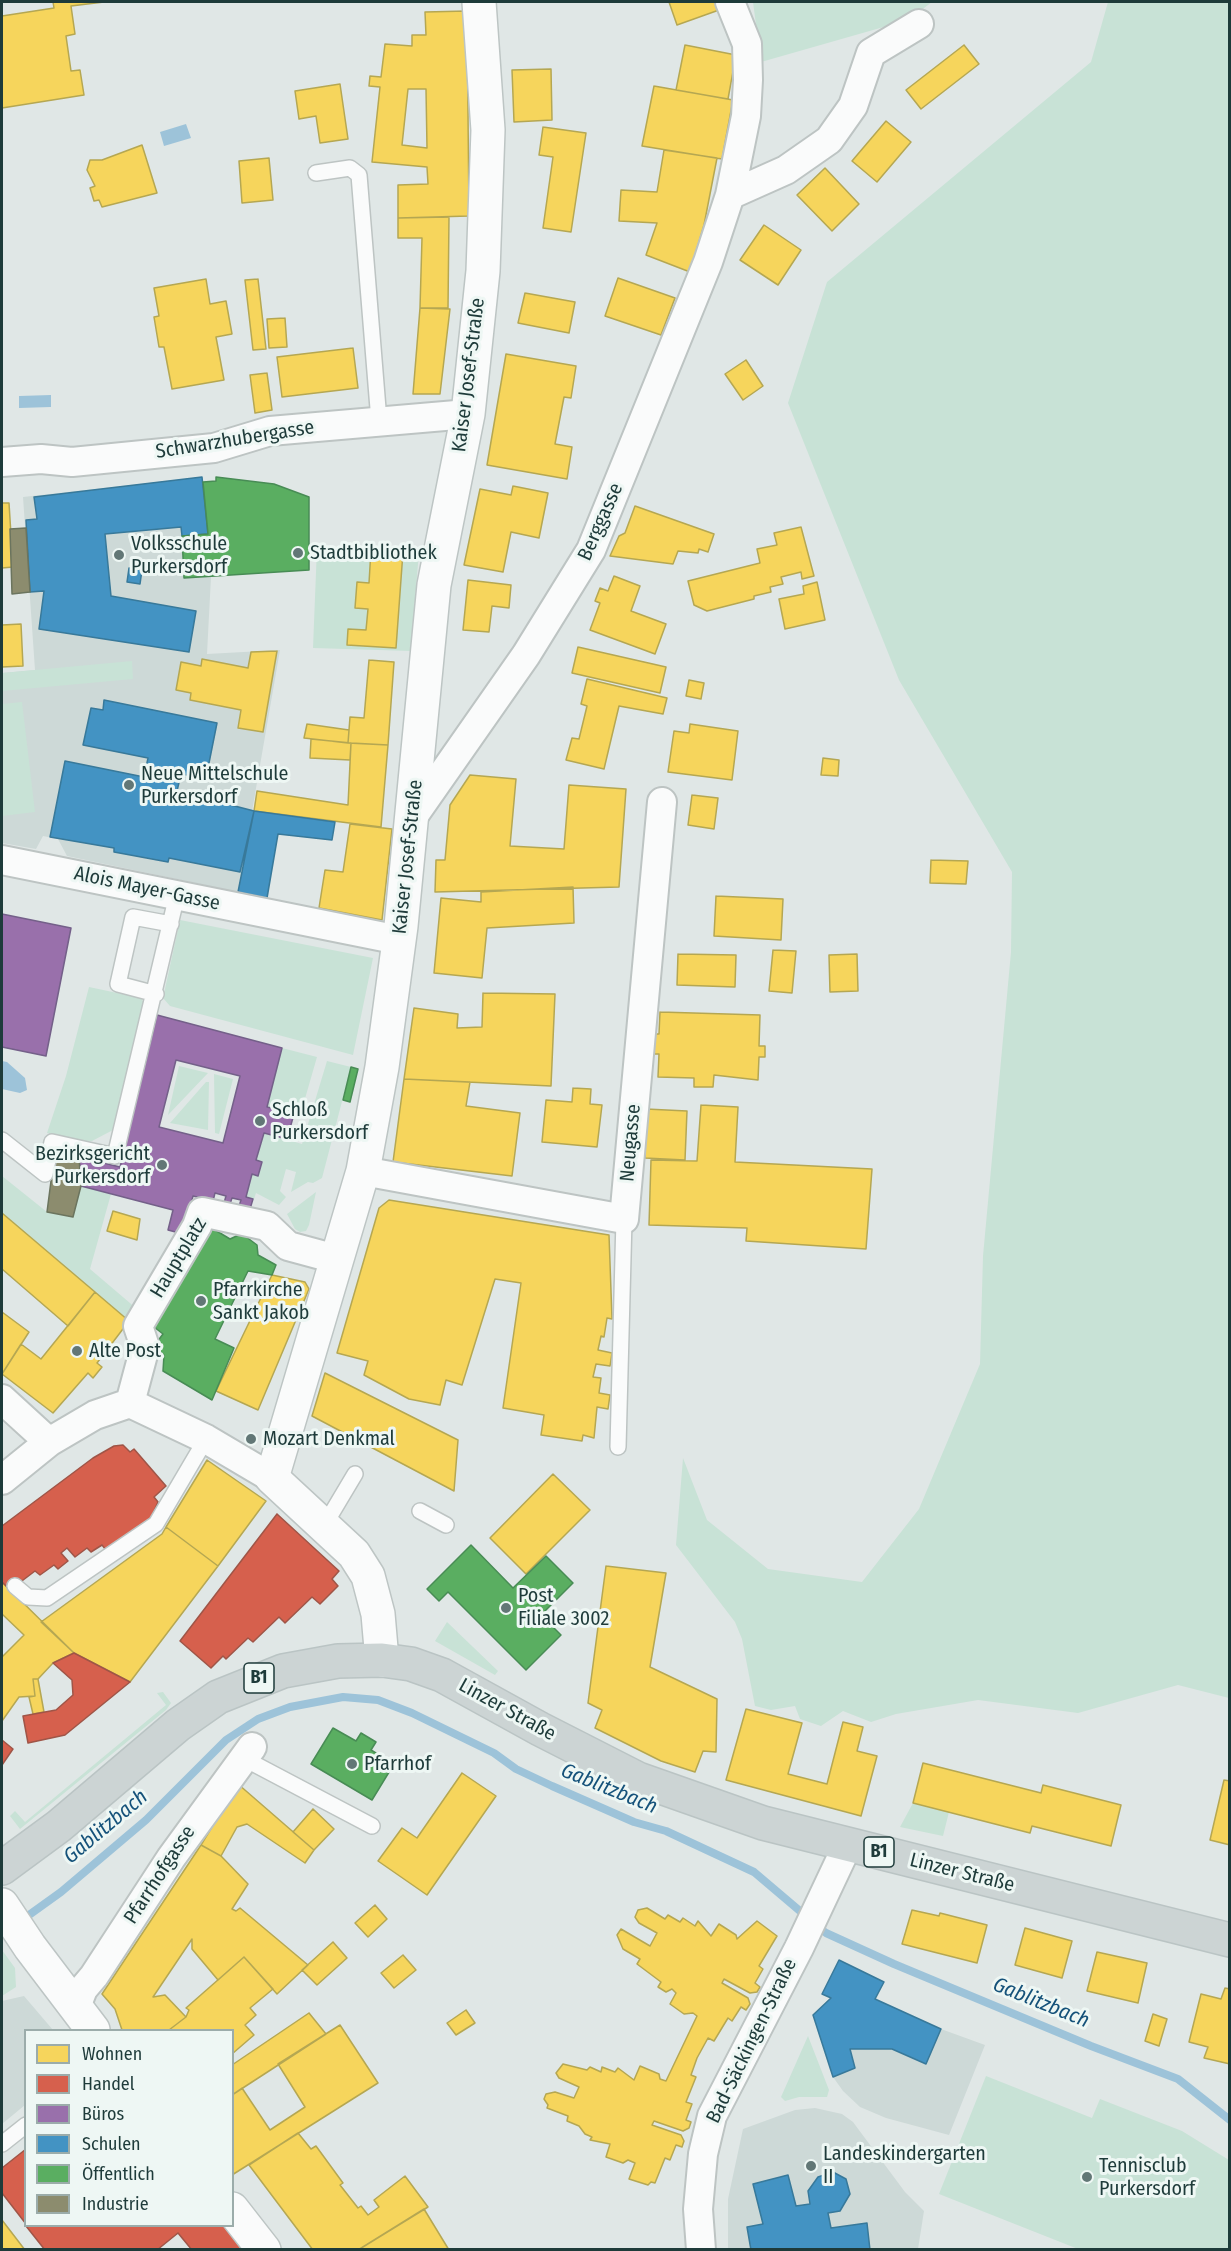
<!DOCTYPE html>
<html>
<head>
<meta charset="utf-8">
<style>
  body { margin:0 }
  #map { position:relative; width:1231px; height:2251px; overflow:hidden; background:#e0e7e6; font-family:"Fira Sans Condensed",sans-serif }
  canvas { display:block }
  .frame { position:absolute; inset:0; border:3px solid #1e3b3a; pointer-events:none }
  .legend { position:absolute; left:24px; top:2029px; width:210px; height:198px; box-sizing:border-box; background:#eef7f4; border:2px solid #9bacaa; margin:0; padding:8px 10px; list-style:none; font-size:18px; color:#1e3b3a }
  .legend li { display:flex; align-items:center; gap:12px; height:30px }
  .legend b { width:30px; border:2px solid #9bacaa }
</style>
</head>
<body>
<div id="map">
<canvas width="1231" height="2251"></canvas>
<div class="frame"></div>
<ul class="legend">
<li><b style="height:16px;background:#f6d55c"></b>Wohnen</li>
<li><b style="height:16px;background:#d6604d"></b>Handel</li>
<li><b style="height:16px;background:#9970ab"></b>Büros</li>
<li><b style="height:16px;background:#4393c3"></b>Schulen</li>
<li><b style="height:16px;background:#5aae61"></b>Öffentlich</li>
<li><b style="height:16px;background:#8c8c6e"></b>Industrie</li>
</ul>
</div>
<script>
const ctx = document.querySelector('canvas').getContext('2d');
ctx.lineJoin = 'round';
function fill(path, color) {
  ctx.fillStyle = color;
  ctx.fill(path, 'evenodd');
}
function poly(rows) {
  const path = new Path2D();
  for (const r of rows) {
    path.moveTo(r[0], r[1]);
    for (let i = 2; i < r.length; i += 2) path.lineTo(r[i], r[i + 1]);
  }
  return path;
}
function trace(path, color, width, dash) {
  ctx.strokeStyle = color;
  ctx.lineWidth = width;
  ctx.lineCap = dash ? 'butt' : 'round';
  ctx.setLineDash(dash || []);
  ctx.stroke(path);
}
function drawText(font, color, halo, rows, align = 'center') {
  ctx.font = font + ' "Fira Sans Condensed",sans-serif';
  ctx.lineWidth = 6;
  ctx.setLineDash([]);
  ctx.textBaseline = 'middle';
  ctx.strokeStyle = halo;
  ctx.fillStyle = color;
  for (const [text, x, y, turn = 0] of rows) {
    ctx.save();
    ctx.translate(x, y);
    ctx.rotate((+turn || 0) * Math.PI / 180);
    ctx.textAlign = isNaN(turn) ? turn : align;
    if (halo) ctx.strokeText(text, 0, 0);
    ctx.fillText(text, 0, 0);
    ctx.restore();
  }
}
const built = poly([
  [202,477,211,577,207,654,280,650,238,892,67,856,58,839,43,836,36,849,2,843,2,673,35,670,23,497],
  [839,1960,884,1982,876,2000,941,2029,985,2045,949,2135,886,2118,860,2107,843,2091,833,2077,813,2015,830,1998,822,1994],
  [24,1996,53,2030,26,2030,25,2105,2,2124,2,2001],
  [815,2108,842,2114,853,2122,905,2192,924,2211,918,2249,728,2250,728,2199,743,2129,795,2110]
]);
const green = poly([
  [753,2,932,2,908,20,761,62],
  [1108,2,1229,2,1229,1698,1178,1685,1078,1713,978,1700,896,1714,871,1722,843,1711,821,1726,800,1719,795,1706,771,1710,755,1706,742,1639,735,1622,676,1545,683,1458,707,1520,768,1569,862,1582,919,1509,980,1364,983,1256,1011,952,1012,872,899,680,788,403,827,282,1091,62],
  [317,547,419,551,411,651,313,648],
  [132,661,133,679,2,691,2,673],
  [22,702,35,812,2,816,2,704],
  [180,920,373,958,353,1055,170,1006,163,998],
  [89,987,141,998,145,1005,118,1121,113,1130,92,1141,81,1141,47,1133,66,1076],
  [282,1048,317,1057,300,1116,267,1107],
  [327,1061,351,1067,322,1178,313,1183,308,1182,291,1192,296,1172,286,1169,280,1191,286,1197,279,1205,256,1193,254,1199,246,1197,252,1174,258,1176,256,1160,264,1133,302,1144],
  [179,1066,208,1073,168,1115],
  [214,1074,233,1079,219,1134,215,1133],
  [206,1082,209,1082,208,1130,170,1123],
  [2,1176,47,1212,72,1217,81,1186,111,1194,90,1269,137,1309,129,1321,2,1213],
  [316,1192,309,1225,306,1231,300,1232,295,1229,287,1214],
  [447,1622,498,1671,495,1675,435,1641],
  [163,1692,171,1703,166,1710,20,1829,10,1816,15,1811,25,1822,166,1705,157,1693],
  [913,1803,949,1812,943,1836,900,1827],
  [2,1950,15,1968,16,1987,2,1996],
  [808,2036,829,2090,827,2097,799,2097,785,2101,781,2097],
  [986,2076,1092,2118,1100,2099,1182,2131,1229,2160,1229,2249,1078,2249,939,2194]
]);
const water = poly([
  [186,124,191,138,164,146,160,132],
  [51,395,51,407,19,408,19,396],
  [2,1061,7,1062,25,1078,27,1090,20,1093,2,1089]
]);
const homes = poly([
  [53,2,104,2,71,6,75,34,66,36,71,71,80,70,84,95,2,108,2,16,54,8,53,2],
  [669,2,716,2,719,10,677,25,669,2],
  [467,11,469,216,398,218,398,185,428,184,427,167,372,162,380,87,369,86,370,76,381,77,385,44,412,46,412,35,426,35,425,12,467,11],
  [408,89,426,89,427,148,402,145,408,89],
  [685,45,736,55,728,99,676,90,685,45],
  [964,45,979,64,921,109,906,90,964,45],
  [551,69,552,120,514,122,512,70,551,69],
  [340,84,348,139,320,143,316,116,299,119,295,91,340,84],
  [654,86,733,100,722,159,642,146,654,86],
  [886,121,911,142,877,182,852,161,886,121],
  [543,127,586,133,571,232,543,228,553,157,539,155,543,127],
  [142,145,157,193,102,207,99,200,94,201,90,188,95,186,87,170,90,160,102,160,142,145],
  [664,150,717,158,704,225,690,272,646,255,657,223,619,221,621,190,657,192,664,150],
  [269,158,273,200,242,203,239,161,269,158],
  [825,168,859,204,832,231,797,195,825,168],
  [449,217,448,308,420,308,422,238,398,238,398,218,449,217],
  [764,225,801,250,778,285,740,260,764,225],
  [618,278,675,298,661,335,605,316,618,278],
  [206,279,210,304,226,301,232,334,216,337,224,380,172,389,164,347,159,347,154,317,159,316,154,288,206,279],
  [258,279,266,349,253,350,245,280,258,279],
  [525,293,575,302,569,333,518,323,525,293],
  [420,308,450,309,440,394,413,394,420,308],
  [285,318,287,347,269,348,267,319,285,318],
  [353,348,358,388,282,397,277,357,353,348],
  [506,354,576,366,571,398,564,397,555,444,572,447,567,479,487,465,506,354],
  [746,360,763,386,743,400,725,374,746,360],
  [267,373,272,410,255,413,250,375,267,373],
  [513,486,548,493,539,538,511,532,503,572,464,565,480,489,511,495,513,486],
  [2,503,9,503,13,567,2,568,2,503],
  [635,506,714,534,708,552,699,549,698,553,678,551,673,564,610,556,619,536,625,533,635,506],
  [801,527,814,576,802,579,801,572,781,577,783,584,770,587,771,592,754,596,754,599,707,611,694,605,688,581,760,563,757,549,777,545,774,533,801,527],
  [371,550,403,552,396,648,347,645,348,629,366,630,368,609,355,608,357,582,369,583,371,550],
  [614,576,640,586,631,611,666,624,655,654,590,630,600,603,595,601,600,588,608,591,614,576],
  [468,580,511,585,509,608,492,606,489,632,463,630,468,580],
  [817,582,825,620,785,629,779,599,804,594,803,586,817,582],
  [21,624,23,666,2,667,2,625,21,624],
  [578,647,666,667,660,693,572,673,578,647],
  [277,651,263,732,238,728,241,710,190,700,191,693,176,690,181,662,201,666,202,659,248,668,251,652,277,651],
  [369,660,394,662,388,745,348,743,350,717,364,718,369,660],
  [587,679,667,698,663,714,619,706,604,769,566,760,572,738,579,739,587,706,581,704,587,679],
  [689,680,704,683,701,699,686,696,689,680],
  [307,724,349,730,348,743,304,738,307,724],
  [690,724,738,731,732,780,668,772,674,731,689,733,690,724],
  [311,739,351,743,350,760,310,758,311,739],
  [351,743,388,745,381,827,254,811,257,791,348,805,351,743],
  [823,758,839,760,838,776,821,775,823,758],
  [470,775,516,779,510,846,564,849,569,785,626,789,619,887,435,892,436,860,445,860,450,805,470,775],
  [692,795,718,798,714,829,688,825,692,795],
  [350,824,392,829,382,920,319,908,325,870,343,872,350,824],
  [931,860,968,861,966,884,930,883,931,860],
  [573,887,574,923,487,928,482,978,434,973,441,898,481,902,481,892,573,887],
  [716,896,783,899,781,940,714,936,716,896],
  [773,950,796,951,792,993,769,991,773,950],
  [678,954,736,955,735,987,677,985,678,954],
  [857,954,858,991,830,992,829,955,857,954],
  [483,993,555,994,551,1086,404,1079,414,1008,458,1014,457,1028,482,1027,483,993],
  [660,1012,760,1015,759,1046,765,1046,765,1057,759,1057,758,1080,714,1075,713,1087,694,1087,694,1078,658,1077,659,1054,647,1054,648,1034,659,1034,660,1012],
  [404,1079,470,1082,466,1106,520,1113,512,1176,393,1162,404,1079],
  [573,1088,591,1089,590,1104,602,1105,597,1147,542,1142,546,1100,572,1102,573,1088],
  [701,1105,738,1107,735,1162,872,1169,866,1249,746,1241,747,1228,649,1225,651,1160,697,1161,701,1105],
  [646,1109,687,1111,685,1160,645,1158,646,1109],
  [389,1200,609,1235,612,1319,607,1318,604,1337,601,1336,598,1350,612,1353,610,1366,596,1364,593,1377,601,1378,599,1393,610,1395,608,1409,597,1407,594,1438,583,1435,582,1441,541,1435,544,1415,503,1408,521,1283,495,1279,462,1385,446,1380,440,1405,409,1399,364,1375,368,1361,337,1353,379,1208,389,1200],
  [113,1211,140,1219,137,1240,107,1231,113,1211],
  [2,1213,95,1292,68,1326,2,1269,2,1213],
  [272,1275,305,1282,309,1289,258,1410,216,1391,272,1275],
  [95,1292,129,1321,97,1363,102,1367,93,1378,88,1373,53,1413,2,1374,21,1344,41,1359,95,1292],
  [2,1312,29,1332,2,1374,2,1312],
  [325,1373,458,1440,454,1491,312,1416,325,1373],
  [207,1460,266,1501,218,1566,166,1527,207,1460],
  [553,1474,590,1510,526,1574,490,1538,553,1474],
  [166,1527,218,1566,130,1682,74,1653,41,1622,162,1534,166,1527],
  [606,1566,666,1573,650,1667,717,1699,716,1752,703,1751,695,1772,661,1761,595,1728,602,1710,588,1703,606,1566],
  [2,1582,74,1653,53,1663,38,1679,33,1679,35,1696,19,1697,2,1721,2,1657,24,1635,2,1614,2,1582],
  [33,1679,38,1679,44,1712,33,1714,29,1697,35,1696,33,1679],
  [746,1709,802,1723,788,1774,827,1784,843,1722,863,1727,857,1751,877,1756,861,1816,726,1780,746,1709],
  [923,1763,1041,1793,1043,1785,1121,1805,1111,1846,1032,1826,1030,1833,913,1803,923,1763],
  [462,1773,496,1796,427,1895,378,1861,402,1828,417,1838,462,1773],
  [1224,1780,1230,1781,1230,1845,1210,1840,1224,1780],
  [238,1784,314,1850,305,1863,247,1824,237,1827,221,1856,201,1845,238,1784],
  [313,1809,334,1829,314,1850,293,1832,313,1809],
  [201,1845,221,1856,248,1884,232,1909,236,1911,240,1908,308,1965,277,1994,244,1957,218,1980,192,1949,192,1939,153,1997,165,1995,186,2017,169,2030,122,2030,115,2009,102,1994,201,1845],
  [375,1905,387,1919,368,1937,355,1923,375,1905],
  [647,1908,665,1919,668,1915,680,1922,683,1918,695,1926,698,1921,711,1936,719,1924,736,1935,737,1939,757,1921,777,1936,759,1966,763,1969,755,1983,760,1987,757,1992,750,1993,724,1979,722,1983,748,1998,750,2004,746,2010,741,2007,732,2021,728,2018,714,2041,708,2038,697,2058,691,2075,696,2077,686,2102,692,2104,686,2120,691,2122,689,2128,683,2131,654,2121,652,2125,681,2135,684,2141,682,2147,676,2145,670,2160,665,2158,655,2183,651,2182,648,2185,629,2179,635,2163,628,2160,623,2163,606,2157,610,2144,590,2140,592,2137,585,2134,579,2126,567,2121,568,2116,547,2108,548,2105,544,2099,546,2094,555,2092,574,2098,579,2087,559,2078,556,2073,563,2064,587,2070,590,2067,601,2072,602,2067,615,2072,618,2068,634,2080,640,2066,659,2074,660,2079,666,2081,697,2016,693,2013,684,2014,670,2004,676,1993,672,1989,666,1992,658,1987,661,1982,637,1964,640,1959,623,1949,617,1935,621,1929,650,1946,657,1933,639,1923,635,1917,638,1910,647,1908],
  [912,1910,939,1916,940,1913,987,1925,977,1963,902,1944,912,1910],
  [1025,1928,1072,1941,1062,1978,1015,1965,1025,1928],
  [333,1942,347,1958,317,1985,302,1970,333,1942],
  [1097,1952,1147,1963,1138,2003,1087,1991,1097,1952],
  [403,1955,416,1970,394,1988,381,1973,403,1955],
  [244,1957,273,1989,250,2008,256,2015,245,2025,254,2035,232,2054,232,2030,169,2030,186,2017,189,2010,186,2008,244,1957],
  [1225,1988,1230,1989,1230,2064,1204,2058,1208,2047,1189,2042,1201,1994,1221,1999,1225,1988],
  [466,2010,475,2023,456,2035,447,2023,466,2010],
  [309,2013,326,2034,232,2095,232,2065,309,2013],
  [1153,2014,1167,2019,1159,2046,1145,2041,1153,2014],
  [340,2025,378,2083,232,2175,232,2095,242,2088,270,2130,305,2107,278,2064,340,2025],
  [298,2133,311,2149,316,2146,343,2183,340,2185,358,2208,361,2206,368,2215,379,2207,374,2200,405,2176,428,2207,358,2250,313,2250,249,2165,298,2133],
  [424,2209,449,2250,358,2250,424,2209],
  [2,2220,25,2250,2,2250,2,2220]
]);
const shops = poly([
  [123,1445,130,1452,134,1449,166,1486,154,1497,158,1502,151,1518,106,1550,102,1545,91,1552,87,1548,75,1557,67,1548,61,1553,68,1561,58,1569,54,1565,40,1575,35,1571,10,1590,2,1582,2,1526,93,1458,114,1446,123,1445],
  [277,1514,339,1571,332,1579,338,1586,320,1604,312,1597,285,1623,279,1617,253,1642,248,1638,226,1659,223,1656,211,1668,180,1641,277,1514],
  [74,1653,130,1682,65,1735,28,1743,23,1716,56,1710,73,1695,72,1680,53,1663,74,1653],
  [2,1740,13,1749,2,1765,2,1740],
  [26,2149,26,2224,2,2193,2,2168,26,2149],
  [26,2226,226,2226,244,2250,192,2250,178,2233,157,2250,45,2250,26,2226]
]);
const offices = poly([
  [2,914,71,928,46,1056,2,1047,2,914],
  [157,1015,282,1048,267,1107,294,1114,287,1139,264,1133,256,1160,262,1162,258,1176,252,1174,246,1197,253,1199,250,1209,239,1206,241,1200,232,1198,230,1204,224,1203,226,1196,215,1193,213,1201,193,1196,183,1234,168,1230,173,1210,81,1186,79,1157,120,1167,157,1015],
  [176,1060,240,1076,223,1143,159,1127,176,1060]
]);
const schools = poly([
  [202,477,208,534,182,536,181,527,105,534,111,596,196,611,189,652,39,629,44,591,30,592,26,520,37,519,34,497,202,477],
  [129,568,142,570,140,584,127,582,129,568],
  [104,700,217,723,206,778,181,774,177,791,254,811,240,872,169,858,168,862,114,852,114,848,50,837,65,761,144,777,148,758,83,745,91,708,103,710,104,700],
  [254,811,335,822,332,840,278,834,267,898,238,892,254,811],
  [839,1960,884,1982,875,1999,941,2029,926,2064,892,2049,850,2049,855,2068,833,2077,813,2015,831,1998,822,1994,839,1960],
  [833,2172,846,2179,850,2194,840,2211,828,2213,831,2228,867,2223,870,2250,751,2250,747,2227,763,2224,753,2184,788,2175,796,2206,810,2204,808,2191,818,2177,833,2172]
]);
const public = poly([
  [216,477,274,484,309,497,309,570,184,578,182,536,208,534,203,482,216,481,216,477],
  [351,1067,358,1069,350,1102,343,1100,351,1067],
  [210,1227,230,1239,241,1234,245,1236,257,1245,258,1255,276,1265,272,1275,248,1271,215,1339,234,1348,212,1400,163,1371,164,1355,154,1346,163,1334,154,1327,210,1227],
  [471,1545,513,1588,546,1556,573,1583,541,1615,561,1635,526,1670,448,1592,439,1601,427,1589,471,1545],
  [333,1728,356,1741,361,1733,376,1742,371,1750,394,1764,372,1800,311,1764,333,1728]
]);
const industry = poly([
  [26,528,30,592,12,594,10,529,26,528],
  [55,1150,79,1157,81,1186,73,1217,47,1212,55,1150]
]);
const stream = poly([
  [22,1920,61,1892,146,1820,226,1740,258,1719,290,1707,343,1697,378,1700,412,1713,494,1753,516,1769,552,1786,634,1822,666,1831,754,1872,807,1917],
  [816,1925,826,1933,894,1964,1091,2046,1178,2079,1230,2120]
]);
const lane = poly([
  [316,173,350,168,359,175,379,421],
  [156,994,118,984,133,917,171,924],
  [2,1140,45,1174,52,1142,115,1156,177,895],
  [618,1447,624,1219],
  [420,1511,446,1525],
  [324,1526,355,1474],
  [15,1586,28,1597,47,1598,156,1524,206,1439],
  [243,1758,372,1826],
  [2,2144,26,2125]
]);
const street = poly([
  [730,195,786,170,829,140,853,106,871,53,919,24],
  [2,462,41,459,72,462,214,448,270,431,468,414],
  [412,818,526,655,591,550,708,262,730,195,746,116,748,80,747,44,730,2],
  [2,860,399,940],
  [363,1171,624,1219,662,802],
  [2,1399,49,1442],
  [130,1403,145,1347,138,1326,197,1226,202,1212,267,1226,288,1246,336,1259],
  [2,1480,49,1442,95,1415,130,1403,206,1439,272,1478],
  [76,2007,83,1989,94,1976,171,1858,252,1747],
  [701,2250,698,2209,703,2154,712,2116,799,1948,848,1844]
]);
const secondary = poly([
  [382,1660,378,1614,368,1576,354,1554,272,1478,363,1171,382,1067,401,926,434,585,468,414,483,271,488,130,479,2],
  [2,1905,30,1947,93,2030],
  [232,2209,264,2250]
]);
const primary = poly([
  [2,1868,59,1826,178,1725,218,1697,283,1671,338,1661,382,1660,411,1664,442,1675,540,1729,638,1779,763,1823,1230,1940]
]);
const markers = [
  [298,553,6,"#627776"],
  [119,555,6,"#627776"],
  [129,785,6,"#627776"],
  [260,1121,6,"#627776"],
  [162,1165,6,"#627776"],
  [201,1301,6,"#627776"],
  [77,1351,6,"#627776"],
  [251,1439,6,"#627776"],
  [506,1608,6,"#627776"],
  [352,1764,6,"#627776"],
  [811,2166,6,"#627776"],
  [1087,2177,6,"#627776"]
];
const shields = [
  [259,1678,30],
  [879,1852,30]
];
const shieldNames = [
  ["B1",259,1678],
  ["B1",879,1852]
];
const streetNames = [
  ["Kaiser Josef-Straße",469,375,-83],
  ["Schwarzhubergasse",235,440,-9],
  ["Berggasse",601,522,-66],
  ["Kaiser Josef-Straße",408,857,-84],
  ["Alois Mayer-Gasse",147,889,12],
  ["Neugasse",631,1143,-85],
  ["Hauptplatz",179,1258,-59],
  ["Linzer Straße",507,1710,29],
  ["Linzer Straße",962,1873,14],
  ["Pfarrhofgasse",160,1875,-57],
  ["Bad-Säckingen-Straße",752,2041,-64]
];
const poiNames = [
  ["Volksschule",131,544],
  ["Purkersdorf",131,567],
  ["Stadtbibliothek",310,553],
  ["Neue Mittelschule",141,774],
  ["Purkersdorf",141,797],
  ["Schloß",272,1110],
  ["Purkersdorf",272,1133],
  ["Bezirksgericht",150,1154,"right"],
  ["Purkersdorf",150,1177,"right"],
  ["Pfarrkirche",213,1290],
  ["Sankt Jakob",213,1313],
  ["Alte Post",89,1351],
  ["Mozart Denkmal",263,1439],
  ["Post",518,1596],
  ["Filiale 3002",518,1619],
  ["Pfarrhof",364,1764],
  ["Landeskindergarten",823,2154],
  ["II",823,2177],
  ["Tennisclub",1099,2166],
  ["Purkersdorf",1099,2189]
];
const waterNames = [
  ["Gablitzbach",609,1789,22],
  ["Gablitzbach",106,1827,-40],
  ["Gablitzbach",1041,2003,22]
];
fill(built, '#cdd9d7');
fill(green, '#c8e2d6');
fill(water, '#9dc3d9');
fill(homes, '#f6d55c');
trace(homes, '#b5a752', 1.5);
fill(shops, '#d6604d');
trace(shops, '#9f5547', 1.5);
fill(offices, '#9970ab');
trace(offices, '#746089', 1.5);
fill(schools, '#4393c3');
trace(schools, '#38799a', 1.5);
fill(public, '#5aae61');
trace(public, '#488c55', 1.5);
fill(industry, '#8c8c6e');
trace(industry, '#6b745e', 1.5);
trace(stream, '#9dc3d9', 8);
trace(lane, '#bdc4c3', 18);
trace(street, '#bdc4c3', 32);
trace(secondary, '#bdc5c4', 36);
trace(primary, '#bac4c4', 36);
trace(lane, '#fafbfb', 15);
trace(street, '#fafbfb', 28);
trace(secondary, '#fafbfb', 33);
trace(primary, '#ccd4d4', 33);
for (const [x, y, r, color] of markers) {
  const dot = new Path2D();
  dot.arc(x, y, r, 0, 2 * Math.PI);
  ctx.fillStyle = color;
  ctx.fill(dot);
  trace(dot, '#eef7f4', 2);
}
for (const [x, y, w] of shields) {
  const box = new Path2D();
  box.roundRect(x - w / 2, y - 15, w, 30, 4.5);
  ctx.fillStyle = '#eef7f4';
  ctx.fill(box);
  trace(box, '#1e3b3a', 1.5);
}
drawText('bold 18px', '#1e3b3a', null, shieldNames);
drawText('20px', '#1e3b3a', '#eef7f4', streetNames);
drawText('20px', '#1e3b3a', '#eef7f4', poiNames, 'left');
drawText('italic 21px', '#15527a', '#eef7f4', waterNames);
</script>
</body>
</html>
